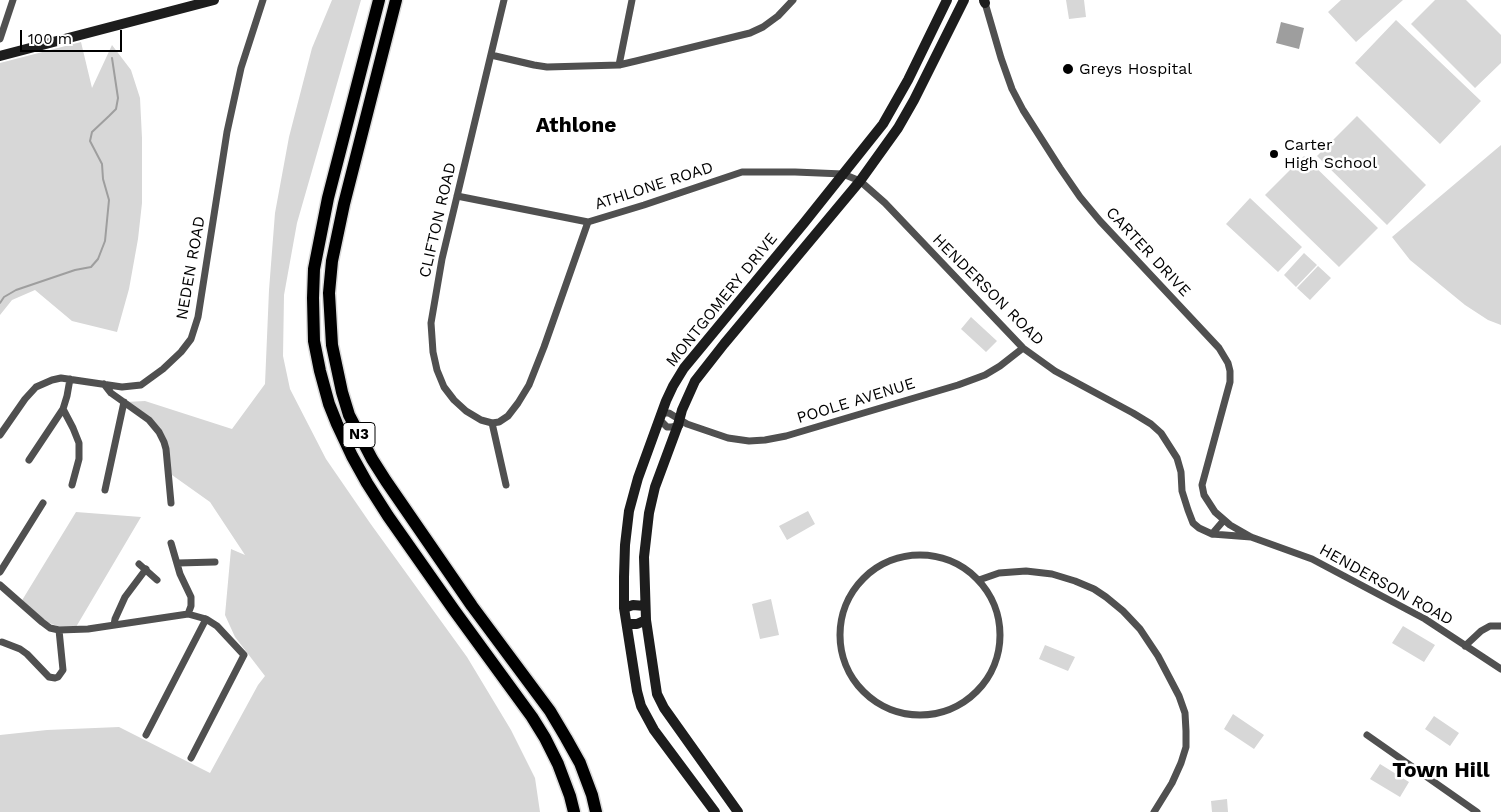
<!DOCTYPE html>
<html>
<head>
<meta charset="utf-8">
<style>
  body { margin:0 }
  #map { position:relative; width:1501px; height:812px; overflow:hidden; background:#fff; font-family:"Work Sans",sans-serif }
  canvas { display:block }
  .scale { position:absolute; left:20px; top:30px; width:102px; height:22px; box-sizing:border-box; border:2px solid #000; border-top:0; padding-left:6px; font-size:15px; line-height:18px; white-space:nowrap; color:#000; -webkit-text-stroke:4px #fff; paint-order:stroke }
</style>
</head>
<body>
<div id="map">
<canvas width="1501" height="812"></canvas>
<div class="scale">100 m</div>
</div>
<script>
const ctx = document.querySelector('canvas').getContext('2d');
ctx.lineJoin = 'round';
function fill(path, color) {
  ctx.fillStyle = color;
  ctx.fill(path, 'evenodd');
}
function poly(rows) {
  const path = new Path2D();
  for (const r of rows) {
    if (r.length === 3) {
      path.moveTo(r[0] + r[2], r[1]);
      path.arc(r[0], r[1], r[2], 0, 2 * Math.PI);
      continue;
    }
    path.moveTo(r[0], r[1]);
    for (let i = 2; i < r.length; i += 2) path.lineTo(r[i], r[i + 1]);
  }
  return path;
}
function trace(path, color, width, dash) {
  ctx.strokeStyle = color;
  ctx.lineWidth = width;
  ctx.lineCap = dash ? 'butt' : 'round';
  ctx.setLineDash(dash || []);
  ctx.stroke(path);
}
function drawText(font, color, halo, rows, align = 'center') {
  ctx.font = font + ' "Work Sans",sans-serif';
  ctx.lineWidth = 5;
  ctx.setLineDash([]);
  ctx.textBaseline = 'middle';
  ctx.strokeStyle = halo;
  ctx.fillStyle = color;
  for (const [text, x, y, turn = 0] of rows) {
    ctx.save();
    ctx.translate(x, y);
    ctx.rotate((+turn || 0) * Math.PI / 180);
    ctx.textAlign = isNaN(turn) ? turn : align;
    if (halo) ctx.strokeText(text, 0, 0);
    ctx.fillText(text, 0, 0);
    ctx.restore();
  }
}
const green = poly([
  [332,0,361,0,297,223,284,295,283,356,290,389,326,459,370,523,467,657,511,730,535,778,540,812,0,812,0,735,47,730,119,727,210,773,258,685,265,676,235,637,225,615,231,549,245,555,210,502,172,475,165,446,156,431,125,402,145,401,232,429,265,384,269,290,275,213,289,137,312,48],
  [1066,0,1084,0,1086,17,1069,19],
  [1341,0,1403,0,1356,42,1328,12],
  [1435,0,1466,0,1501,35,1501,63,1475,88,1411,24],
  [1396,20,1481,101,1440,144,1355,63],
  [81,42,92,88,112,45,131,70,140,98,142,138,142,203,138,239,129,289,117,332,72,321,35,290,12,300,0,315,0,63],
  [1357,116,1426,185,1387,225,1317,156],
  [1501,145,1501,325,1488,320,1465,305,1437,282,1410,260,1392,237],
  [1304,156,1378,228,1339,267,1265,195],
  [1250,198,1302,247,1278,272,1226,224],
  [1304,253,1317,265,1296,287,1284,275],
  [1318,266,1331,278,1310,300,1297,288],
  [971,317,997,341,986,352,961,329],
  [808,511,815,524,787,540,779,526],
  [76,512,141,517,76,627,60,627,41,620,21,602],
  [771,599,779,635,760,639,752,604],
  [1403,626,1435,645,1424,662,1392,643],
  [1045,645,1075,657,1068,671,1039,659],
  [1233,714,1264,735,1254,749,1224,729],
  [1434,716,1459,733,1450,746,1425,729],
  [1380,764,1409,782,1400,797,1370,779],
  [1227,799,1228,812,1212,812,1211,801]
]);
const water = poly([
  [1281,22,1304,28,1299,49,1276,43]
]);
const stream = poly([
  [0,303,4,297,16,290,75,270,91,267,98,259,105,241,109,200,103,179,102,164,90,141,92,132,109,116,116,109,118,98,112,58]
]);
const street = poly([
  [504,0,442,259,431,323,433,352,437,370,444,387,454,400,466,411,481,420,492,423,499,422,508,416,518,403,529,385,544,347,588,222],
  [983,2,985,3,1001,58,1012,89,1023,110,1060,168,1080,197,1100,221,1219,348,1228,363,1230,371,1230,382,1202,485,1204,495,1215,512,1230,525,1251,537,1312,559,1425,619,1501,669],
  [0,39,13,0],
  [491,55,534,65,547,67,619,65,636,61,750,33,763,27,778,16,793,0],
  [619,65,632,0],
  [457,196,588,222,644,205,742,172,795,172,843,174,860,181,885,203,1023,348,1055,371,1133,413,1151,424,1161,433,1177,458,1181,472,1182,491,1188,510,1193,523,1199,528,1212,534,1251,537],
  [104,384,111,393,149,420,159,432,164,442,166,449,171,503],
  [63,409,73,428,79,443,79,459,72,485],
  [661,414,665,413,669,413,687,424,728,438,749,441,765,440,786,436,958,385,985,375,1000,366,1023,348],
  [659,419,667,427,672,427,680,425],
  [492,423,506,485],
  [0,435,25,399,36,387,52,380,61,378,122,387,141,385,163,369,181,352,191,339,198,317,227,132,241,68,263,0],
  [29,460,63,409,67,396,70,379],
  [105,490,124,402],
  [1212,534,1224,520],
  [171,543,180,574,191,597,191,606,188,614],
  [920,635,80],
  [178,563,215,562],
  [139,564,157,580],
  [0,572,43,503],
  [979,580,999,573,1026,571,1052,574,1075,581,1094,589,1106,597,1123,611,1140,629,1158,656,1179,696,1185,713,1186,731,1186,747,1181,763,1172,783,1154,812],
  [0,585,42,622,50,628,59,630,88,629,188,614,206,619,217,626,244,655,191,758],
  [114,625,115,619,125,597,146,569],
  [2,642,20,649,27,654,49,677,55,678,58,677,63,670,59,630],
  [1465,646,1481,631,1490,626,1501,626],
  [146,735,206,619],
  [1367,735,1477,812]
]);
const secondary = poly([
  [984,0,985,3],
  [0,56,214,0],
  [624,608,633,605,645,606],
  [627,624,637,624,646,620],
  [715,812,654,730,641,706,637,691,624,608,624,577,625,545,629,511,638,478,666,401,673,386,684,368,804,223,883,124,908,80,947,0],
  [738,812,664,708,657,694,646,620,644,557,649,513,655,487,678,425,682,410,695,381,724,344,860,181,898,128,914,100,964,0]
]);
const highway = poly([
  [379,0,328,198,314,269,313,298,314,341,320,371,329,404,337,424,352,456,367,483,388,516,454,610,532,717,545,738,558,764,570,796,574,812],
  [396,0,344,204,332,261,329,293,332,345,342,392,349,415,372,459,386,481,472,606,550,711,566,738,580,763,592,795,596,812]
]);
const markers = [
  [1068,69,6,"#000"],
  [1274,154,5,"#000"]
];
const shields = [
  [359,435,32]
];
const shieldNames = [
  ["N3",359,435]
];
const poiNames = [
  ["Greys Hospital",1079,69],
  ["Carter",1284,145],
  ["High School",1284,163]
];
const streetNames = [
  ["ATHLONE ROAD",654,186,-18],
  ["CLIFTON ROAD",438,220,-77],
  ["CARTER DRIVE",1148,252,47],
  ["NEDEN ROAD",191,268,-80],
  ["HENDERSON ROAD",988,290,45],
  ["MONTGOMERY DRIVE",722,300,-51],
  ["POOLE AVENUE",856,401,-17],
  ["HENDERSON ROAD",1386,585,29]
];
const districtNames = [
  ["Athlone",576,126],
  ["Town Hill",1441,771]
];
fill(green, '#d7d7d7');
fill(water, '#9e9e9e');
trace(stream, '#9e9e9e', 2);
trace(highway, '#dbdbdb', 15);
trace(street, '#505050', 7);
trace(secondary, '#1d1d1d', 10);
trace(highway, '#000', 12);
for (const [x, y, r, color] of markers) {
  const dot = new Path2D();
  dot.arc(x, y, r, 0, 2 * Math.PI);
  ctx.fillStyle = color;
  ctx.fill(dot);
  trace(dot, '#fff', 2);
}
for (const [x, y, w] of shields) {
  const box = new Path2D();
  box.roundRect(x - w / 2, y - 12.5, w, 25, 4);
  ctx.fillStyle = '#fff';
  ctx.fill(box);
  trace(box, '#000', 1);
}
drawText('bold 15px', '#000', null, shieldNames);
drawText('16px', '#000', '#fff', poiNames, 'left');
drawText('16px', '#000', '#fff', streetNames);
drawText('bold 21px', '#000', '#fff', districtNames);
</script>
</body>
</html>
